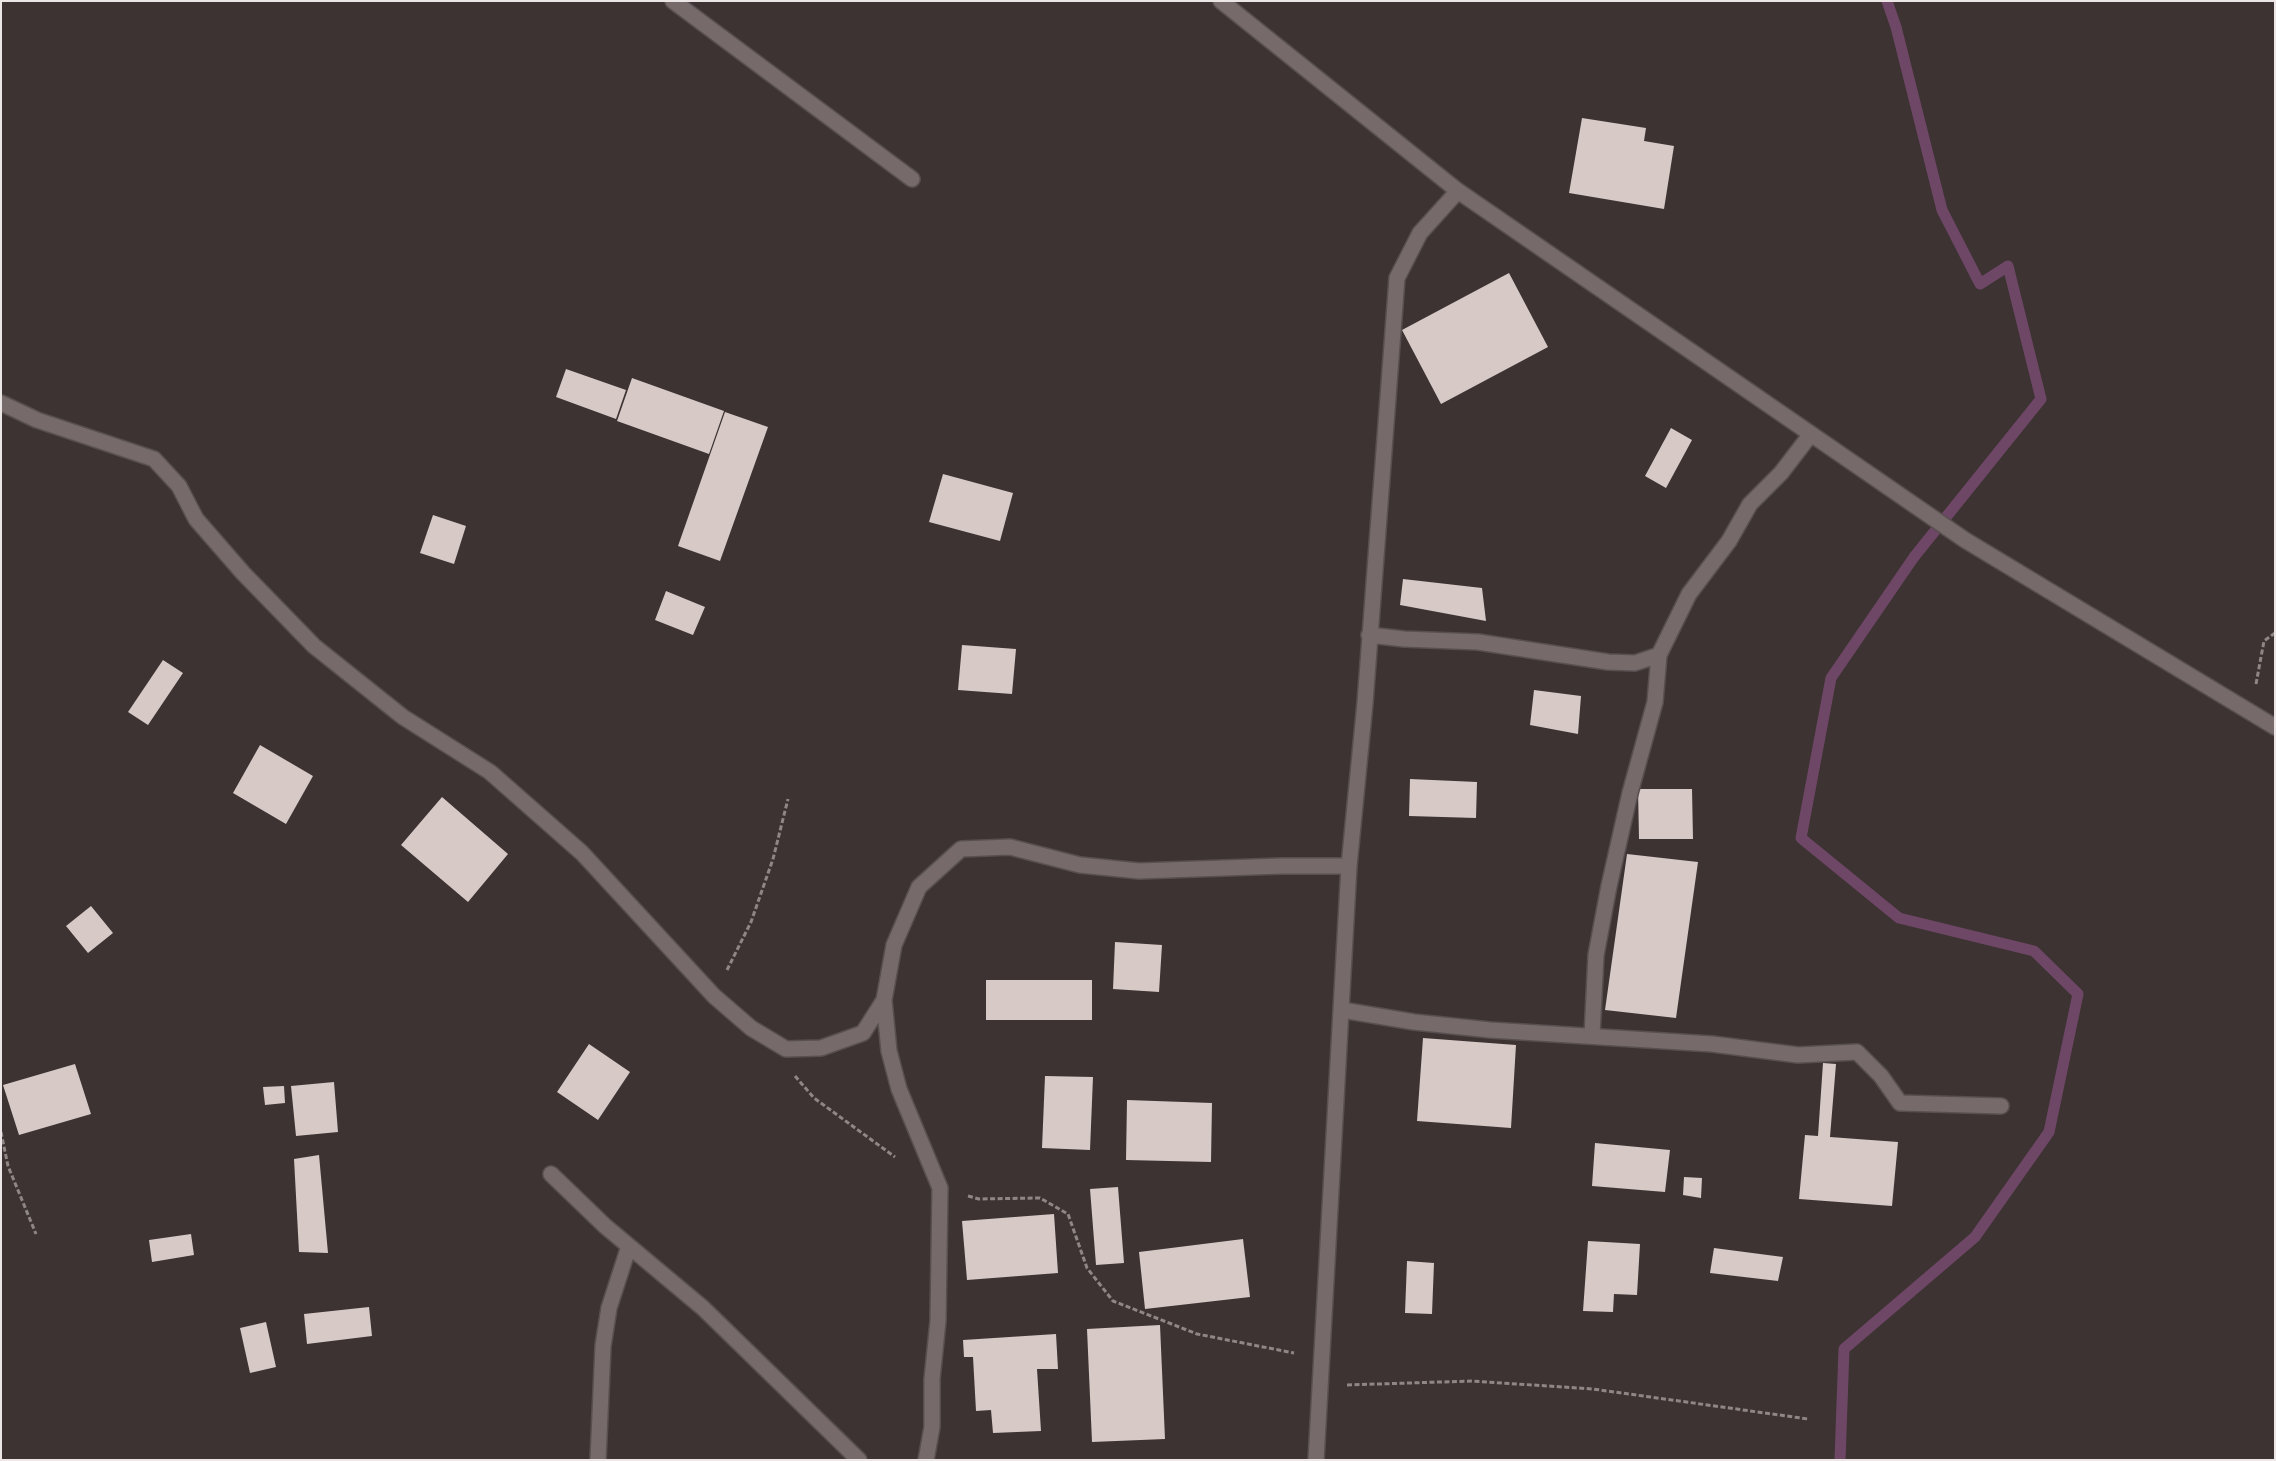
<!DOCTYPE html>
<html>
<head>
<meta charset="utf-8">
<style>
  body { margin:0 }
  #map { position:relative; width:2276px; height:1461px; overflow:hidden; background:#3d3333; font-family:Overpass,sans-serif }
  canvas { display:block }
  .frame { position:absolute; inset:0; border:2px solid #ede6e6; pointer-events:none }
</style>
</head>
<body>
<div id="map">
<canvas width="2276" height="1461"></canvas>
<div class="frame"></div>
</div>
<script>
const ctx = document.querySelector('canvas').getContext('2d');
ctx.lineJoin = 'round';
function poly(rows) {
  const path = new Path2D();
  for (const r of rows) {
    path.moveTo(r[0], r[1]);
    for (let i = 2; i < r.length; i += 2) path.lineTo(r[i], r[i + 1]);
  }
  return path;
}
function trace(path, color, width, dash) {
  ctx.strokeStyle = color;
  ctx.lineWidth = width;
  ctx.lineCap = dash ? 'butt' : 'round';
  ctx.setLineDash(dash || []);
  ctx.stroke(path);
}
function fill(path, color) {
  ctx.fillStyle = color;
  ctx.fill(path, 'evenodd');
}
const stream = poly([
  [1840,1460,1844,1349,1975,1237,2049,1132,2078,994,2034,951,1899,918,1801,838,1831,678,1914,557,2041,399,2008,266,1980,284,1942,210,1896,27,1887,1]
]);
const building = poly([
  [1582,118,1646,128,1644,141,1674,146,1664,209,1569,193],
  [1509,273,1548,347,1441,404,1402,330],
  [566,369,626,390,616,419,556,397],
  [632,378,724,411,709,454,617,421],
  [725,412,768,427,720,561,678,546],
  [1671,428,1692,440,1666,488,1645,476],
  [943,474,1013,493,1000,541,929,522],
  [433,515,466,526,454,564,420,553],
  [1403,579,1482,588,1486,621,1400,605],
  [666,591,705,607,693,635,655,620],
  [962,645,1016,649,1012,694,958,690],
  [163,660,183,673,148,725,128,712],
  [1534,690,1581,696,1578,734,1530,725],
  [260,745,313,776,286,824,233,793],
  [1410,779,1477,782,1476,818,1409,816],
  [1638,789,1692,789,1693,839,1639,839],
  [442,797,508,854,468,902,401,845],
  [1627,854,1698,862,1676,1018,1605,1010],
  [91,906,113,933,88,953,66,926],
  [1115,942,1162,945,1159,992,1113,989],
  [986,980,1092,980,1092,1020,986,1020],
  [1423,1038,1516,1045,1511,1128,1417,1121],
  [589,1044,630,1072,598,1120,557,1092],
  [1823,1063,1836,1064,1830,1137,1898,1142,1892,1206,1799,1199,1805,1135,1818,1136],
  [75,1064,91,1114,19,1135,3,1085],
  [1045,1076,1093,1077,1090,1150,1042,1148],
  [334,1082,338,1132,296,1136,291,1086],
  [284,1086,285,1103,265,1105,263,1087],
  [1127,1100,1212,1103,1211,1162,1126,1160],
  [1595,1143,1670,1150,1665,1192,1592,1186],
  [319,1155,328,1253,299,1252,294,1159],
  [1684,1177,1702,1178,1701,1198,1683,1195],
  [1118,1187,1124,1263,1096,1265,1090,1189],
  [1054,1214,1058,1273,967,1280,962,1221],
  [191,1234,194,1255,152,1262,149,1240],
  [1243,1239,1250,1297,1145,1309,1139,1252],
  [1588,1241,1640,1244,1637,1295,1614,1294,1613,1312,1583,1311],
  [1714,1248,1783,1257,1778,1281,1710,1273],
  [1407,1261,1434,1263,1432,1314,1405,1313],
  [369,1307,372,1336,307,1344,304,1314],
  [266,1322,276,1367,250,1373,240,1328],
  [1160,1325,1165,1439,1092,1442,1087,1329],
  [1056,1334,1058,1369,1037,1369,1041,1431,993,1433,991,1410,976,1411,973,1357,964,1357,963,1340]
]);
const path = poly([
  [2256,684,2264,641,2275,633],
  [727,970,751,922,773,859,788,799],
  [795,1076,814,1098,895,1157],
  [1,1132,8,1166,36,1234],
  [968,1196,979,1199,1040,1198,1068,1214,1087,1268,1113,1301,1197,1334,1294,1353],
  [1347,1385,1472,1381,1593,1389,1808,1419]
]);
const minor = poly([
  [673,1,912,179],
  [1221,1,1458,191,1965,540,2275,727],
  [1,403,37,420,154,459,179,486,196,519,243,573,314,646,403,717,490,772,582,853,714,996,751,1028,786,1049,821,1048,863,1033,884,1000,894,945,919,887,961,849,1010,847,1080,865,1139,871,1281,866,1349,866],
  [1369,635,1404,639,1478,642,1608,662,1635,663,1659,655,1689,594,1729,541,1750,504,1781,473,1811,434],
  [884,1000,889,1051,899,1089,940,1188,938,1321,932,1379,932,1427,926,1460],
  [1342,1010,1414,1022,1490,1030,1712,1044,1798,1055,1857,1052,1881,1076,1900,1103,2001,1106],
  [1592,1036,1596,955,1609,886,1630,793,1655,702,1659,655],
  [551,1174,605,1226,703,1308,859,1460],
  [598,1460,603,1346,609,1308,629,1246],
  [1316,1460,1349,866,1365,703,1397,278,1420,233,1458,191]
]);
trace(stream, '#6f4766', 11);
fill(building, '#d6c9c6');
trace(minor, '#584f50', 18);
trace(path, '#8f8686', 3, [5, 2.5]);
trace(minor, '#766a6a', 15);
</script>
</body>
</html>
